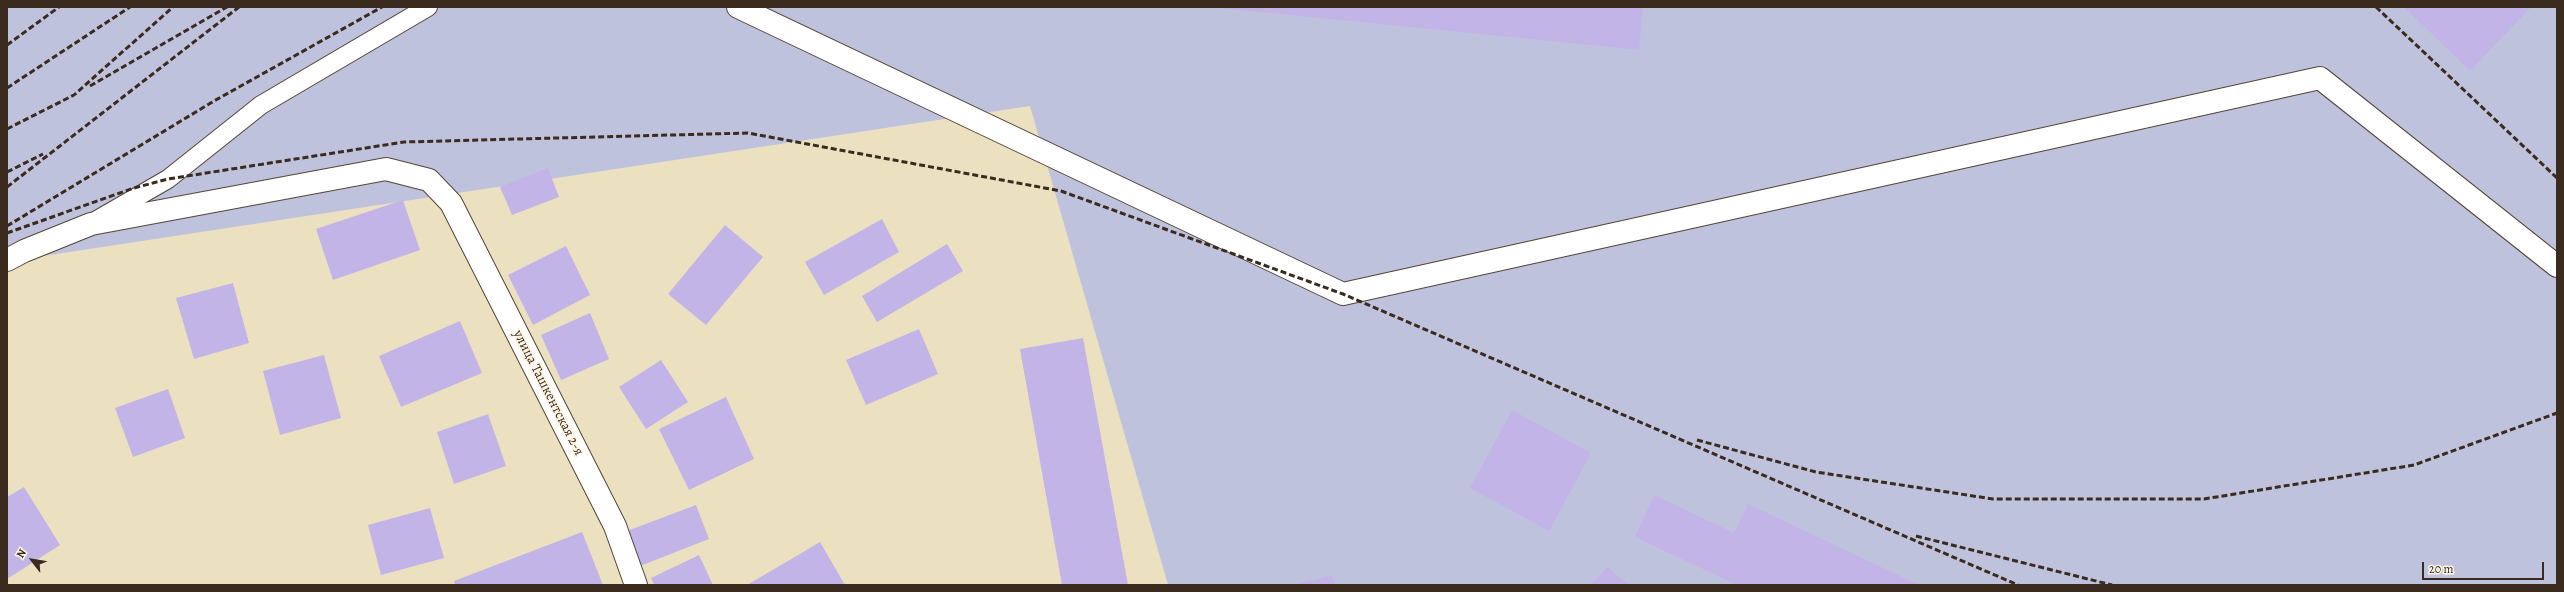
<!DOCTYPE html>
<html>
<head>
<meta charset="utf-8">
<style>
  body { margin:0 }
  #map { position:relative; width:2564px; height:592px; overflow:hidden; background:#ebe1c0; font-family:Alegreya,serif }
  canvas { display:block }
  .frame { position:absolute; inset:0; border:8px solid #3b2a1e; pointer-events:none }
  .north { position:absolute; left:12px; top:540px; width:40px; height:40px; -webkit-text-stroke:3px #fcf5e5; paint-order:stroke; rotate:301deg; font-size:11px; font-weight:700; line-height:16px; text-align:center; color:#3b2a1e }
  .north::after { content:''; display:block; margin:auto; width:14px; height:18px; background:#3b2a1e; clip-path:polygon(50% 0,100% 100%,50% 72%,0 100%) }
  .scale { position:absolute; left:2422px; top:562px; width:122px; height:18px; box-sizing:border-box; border:2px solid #3b2a1e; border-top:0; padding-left:5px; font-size:12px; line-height:14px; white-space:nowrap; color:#3b2a1e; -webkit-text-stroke:3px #fcf5e5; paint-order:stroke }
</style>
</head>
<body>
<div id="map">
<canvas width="2564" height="592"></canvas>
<div class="frame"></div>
<div class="north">N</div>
<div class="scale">20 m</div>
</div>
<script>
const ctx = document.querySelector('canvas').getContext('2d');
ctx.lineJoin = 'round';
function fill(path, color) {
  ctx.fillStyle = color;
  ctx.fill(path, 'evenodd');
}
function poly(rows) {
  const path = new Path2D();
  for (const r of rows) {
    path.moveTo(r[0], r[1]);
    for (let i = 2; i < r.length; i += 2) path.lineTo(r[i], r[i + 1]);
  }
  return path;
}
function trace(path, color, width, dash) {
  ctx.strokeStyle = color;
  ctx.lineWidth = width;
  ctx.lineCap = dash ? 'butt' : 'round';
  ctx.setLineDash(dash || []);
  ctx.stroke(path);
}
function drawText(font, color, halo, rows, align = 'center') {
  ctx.font = font + ' Alegreya,serif';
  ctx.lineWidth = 4;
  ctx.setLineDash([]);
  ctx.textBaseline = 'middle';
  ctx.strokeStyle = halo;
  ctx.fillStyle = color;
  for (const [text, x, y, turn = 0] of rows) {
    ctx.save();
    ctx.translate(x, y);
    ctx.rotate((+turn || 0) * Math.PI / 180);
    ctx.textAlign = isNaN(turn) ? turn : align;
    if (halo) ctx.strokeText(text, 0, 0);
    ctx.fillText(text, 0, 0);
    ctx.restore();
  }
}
const industrial = poly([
  [7,7,2557,7,2557,585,1168,585,1030,106,30,258,7,272]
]);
const building = poly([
  [1210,7,1643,7,1639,50],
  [2404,7,2531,7,2470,71],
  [548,168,559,197,512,215,500,187],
  [403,200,420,250,333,280,316,229],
  [882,219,899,252,824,295,805,262],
  [725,225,763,257,706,325,668,294],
  [947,244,963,271,877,322,862,296],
  [566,246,590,295,533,325,508,275],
  [233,283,249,343,194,359,176,298],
  [590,313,609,359,561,380,541,335],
  [460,321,482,373,401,407,379,356],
  [919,329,938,374,866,405,846,360],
  [1083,338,1128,585,1062,585,1020,349],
  [324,355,341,418,280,435,263,371],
  [661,360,688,402,646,429,619,387],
  [168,389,185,438,133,457,115,408],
  [726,397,754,459,689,490,659,429],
  [1512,410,1591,453,1549,531,1470,488],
  [488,414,506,466,454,484,437,432],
  [24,487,60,545,7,579,7,497],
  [1654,495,1734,533,1748,504,1919,585,1737,585,1635,537],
  [696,505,709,539,640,566,627,531],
  [430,508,444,558,381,575,368,525],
  [582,532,603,585,455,585,454,581],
  [820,542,845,585,747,585],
  [699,555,713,585,654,585,651,578],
  [1607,567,1629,585,1591,585],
  [1332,576,1335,585,1296,585,1296,584]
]);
const service = poly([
  [97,220,168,179,261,105,428,7]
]);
const minor = poly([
  [738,7,1343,294,2320,78,2557,266],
  [7,260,24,251,91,224,386,169,429,180,451,203,615,526,636,585]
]);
const rail = poly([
  [2376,7,2557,178],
  [7,45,59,7],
  [90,86,227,7],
  [7,88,130,7],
  [7,129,74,95,173,7],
  [7,172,43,154],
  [7,187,239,7],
  [7,226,214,101,382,7],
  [7,233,134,188,168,179,404,142,748,133,1061,191,1343,294,2018,585],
  [1697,440,1816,472,1993,499,2204,499,2414,465,2557,413],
  [1916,536,2112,585]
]);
const streetNames = [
  ["улица Ташкентская 2-я",548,393,63]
];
fill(industrial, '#bfc2dd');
fill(building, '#c3b4e7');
trace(service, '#554536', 20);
trace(minor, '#554536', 24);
trace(service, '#fff', 18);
trace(minor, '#fff', 22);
trace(rail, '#3b2a1e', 3, [6, 3]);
drawText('14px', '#3b2a1e', '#fcf5e5', streetNames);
</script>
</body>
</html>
